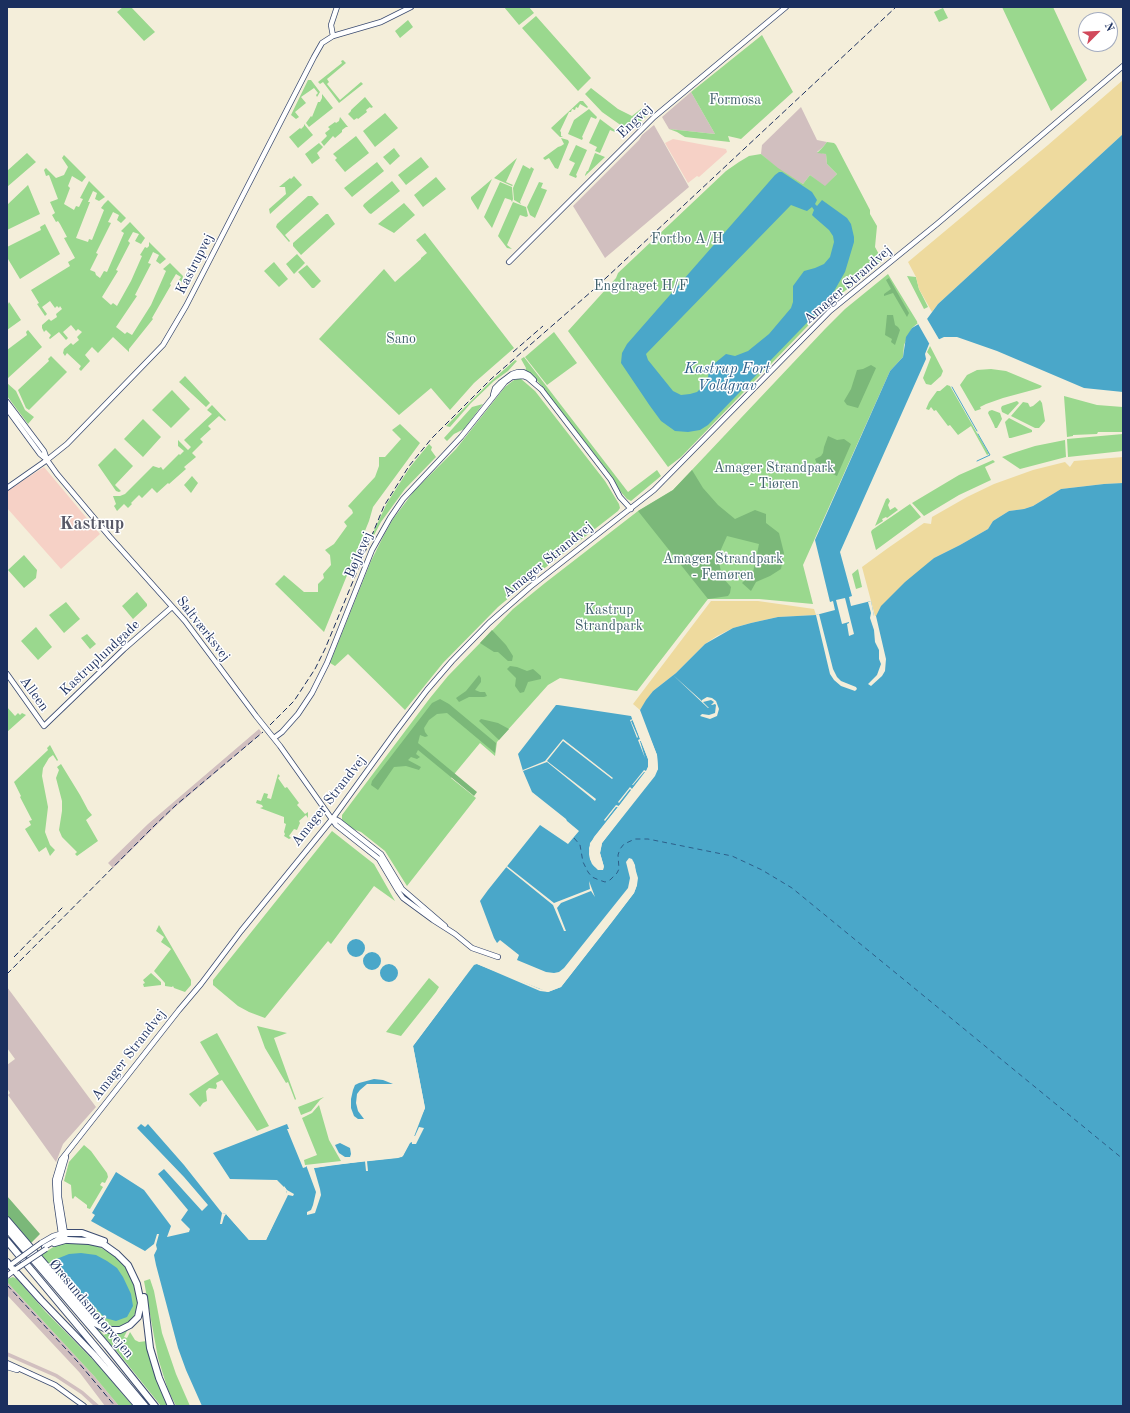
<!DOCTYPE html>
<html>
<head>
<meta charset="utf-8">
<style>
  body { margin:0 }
  #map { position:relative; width:1130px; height:1413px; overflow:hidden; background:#f4eeda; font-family:"Old Standard TT",serif }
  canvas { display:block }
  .frame { position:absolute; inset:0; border:8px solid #1b2f5e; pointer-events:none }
  .north { position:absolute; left:1078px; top:12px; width:40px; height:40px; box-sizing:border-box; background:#fff; border:1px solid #a4acbf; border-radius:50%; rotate:66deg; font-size:11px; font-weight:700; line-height:16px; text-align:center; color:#1b2f5e }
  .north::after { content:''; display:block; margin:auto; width:14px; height:18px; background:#d1495b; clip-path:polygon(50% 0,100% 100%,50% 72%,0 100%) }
</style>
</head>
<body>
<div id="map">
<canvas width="1130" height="1413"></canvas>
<div class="frame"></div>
<div class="north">N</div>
</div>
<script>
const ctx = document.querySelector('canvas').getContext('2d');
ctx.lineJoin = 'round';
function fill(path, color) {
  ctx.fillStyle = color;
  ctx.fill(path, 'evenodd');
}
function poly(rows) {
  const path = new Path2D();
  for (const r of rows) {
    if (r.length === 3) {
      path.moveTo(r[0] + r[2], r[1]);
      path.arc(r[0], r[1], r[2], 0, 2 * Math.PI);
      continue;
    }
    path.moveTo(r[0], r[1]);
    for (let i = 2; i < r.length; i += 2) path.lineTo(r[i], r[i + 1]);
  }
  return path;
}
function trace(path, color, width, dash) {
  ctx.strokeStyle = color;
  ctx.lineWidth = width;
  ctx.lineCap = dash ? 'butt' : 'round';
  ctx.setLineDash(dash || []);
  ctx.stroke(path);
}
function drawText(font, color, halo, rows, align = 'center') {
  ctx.font = font + ' "Old Standard TT",serif';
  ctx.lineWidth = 3;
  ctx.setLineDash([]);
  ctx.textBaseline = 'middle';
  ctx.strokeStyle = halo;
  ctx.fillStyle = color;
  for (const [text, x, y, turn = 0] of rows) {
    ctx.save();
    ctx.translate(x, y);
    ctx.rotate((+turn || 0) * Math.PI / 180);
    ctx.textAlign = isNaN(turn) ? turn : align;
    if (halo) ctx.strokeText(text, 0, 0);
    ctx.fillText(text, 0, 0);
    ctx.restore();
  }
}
const built = poly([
  [673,139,726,149,727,152,699,177,697,176,688,183,665,143],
  [44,467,100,534,61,569,7,508,7,491]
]);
const industrial = poly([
  [691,92,715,134,669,129,662,117],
  [801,107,817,140,827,142,823,147,817,152,826,154,827,164,837,174,825,187,810,175,803,184,778,169,761,154,762,145],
  [654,125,689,187,605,258,573,206,639,140,642,135],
  [259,729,262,733,173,809,113,868,108,863,148,824],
  [7,987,96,1107,63,1144,56,1162,8,1095,10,1093,7,1088,7,1065,15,1059,7,1048],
  [7,1282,94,1376,119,1406,105,1406,80,1373,7,1295],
  [7,1352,57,1374,83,1391,100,1406,94,1406,81,1394,55,1377,7,1356]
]);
const green = poly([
  [123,7,131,7,155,32,144,41,117,12],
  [504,7,529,7,534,13,519,25],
  [1002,7,1053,7,1087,80,1051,111],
  [943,8,948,18,939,22,934,12],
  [536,16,591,78,578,91,522,28],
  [408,20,413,27,400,38,395,31],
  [762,35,793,92,741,139,728,136,730,142,685,137,677,132,669,129,715,134,691,92],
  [343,60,346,63,327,79,329,82,327,84,340,100,361,82,363,84,339,103,323,82,320,84,318,82,342,63,341,61],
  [308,80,311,80,320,92,317,97,316,95,318,93,314,88,301,97,306,103,295,112,299,117,296,119,291,115],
  [591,88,618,109,632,116,642,108,647,115,631,131,629,131,602,112,585,94],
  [322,94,333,108,309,127,306,123,311,116,312,117,318,102,320,102,322,98],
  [365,97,373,107,371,108,370,107,366,110,367,112,358,119,357,118,354,120,348,114,351,111,351,110],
  [580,101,583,101,588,107,587,108,580,104,578,108,576,107,575,110,572,109,571,112,569,112,560,131,561,132,561,136,563,137,560,137,551,128],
  [589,109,597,117,596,119,591,117,582,137,583,138,582,140,568,134,574,120],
  [385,113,398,128,375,147,363,131],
  [340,117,348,127,346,127,342,130,342,132,335,138,333,136,324,146,321,142,327,136,325,133,330,129,328,127,335,122,336,123,339,121],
  [600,119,616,131,615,132,610,130,600,153,595,151,597,147,589,143],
  [304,124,313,135,298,148,289,137,300,128,301,129,304,126],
  [356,136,369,153,345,172,335,160,337,158,333,154],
  [561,138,568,140,569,142,558,169,555,168,549,158,545,160,543,158,558,147,561,146,564,144],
  [827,142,834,143,836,145,870,210,870,214,877,226,875,247,881,258,880,264,833,300,681,457,668,467,568,331,616,278,618,273,726,171,739,162,749,156,761,154,778,168,803,184,810,175,825,186,837,174,827,164,826,154,817,153,823,147],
  [319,143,323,147,317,153,320,158,312,164,305,154],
  [576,145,587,150,576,175,577,176,576,178,569,175,575,163,569,160],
  [394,148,400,156,390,165,383,157],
  [27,153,36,162,7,187,7,171],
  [595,153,605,157,585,176,585,175,587,171,588,171],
  [64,155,86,177,82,182,72,176,68,186,70,188,64,204,74,210,76,206,79,207,83,199,80,198,89,181,105,197,99,201,95,199,97,193,93,191,88,202,90,202,76,238,88,242,89,239,92,240,104,210,101,208,104,204,108,200,126,218,121,223,117,220,119,215,113,212,108,222,111,223,96,253,98,254,90,270,95,272,96,275,100,278,104,271,107,272,124,233,121,231,130,222,145,238,141,244,135,241,139,234,133,232,128,241,130,243,116,270,118,271,102,297,111,305,113,303,117,306,131,281,142,256,140,255,145,247,147,248,149,246,149,242,166,259,160,264,156,261,159,255,153,252,148,263,151,264,135,295,137,296,116,327,125,334,127,332,132,335,151,305,166,271,163,269,170,263,183,276,182,282,179,280,181,277,176,274,170,284,171,285,152,318,153,319,129,349,129,352,113,337,98,353,92,347,85,355,90,361,81,371,79,369,81,366,67,353,65,356,63,353,64,349,71,343,73,345,79,340,77,337,82,332,78,329,76,331,71,325,63,332,68,338,66,340,59,332,50,339,49,338,51,335,46,330,44,332,42,328,42,325,49,319,51,321,57,317,56,314,62,309,60,306,59,308,57,306,55,308,50,301,42,307,47,314,45,316,37,304,39,303,31,290,70,266,68,262,75,258,64,238,67,237,60,224,58,221,56,222,52,215,55,213,50,202,58,199,49,175,46,176,44,170,46,168,56,178,64,175,68,167,62,158],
  [421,157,429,167,406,185,398,175],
  [517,158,506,182,513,185,512,186,494,178],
  [377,162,384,171,352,197,344,188],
  [523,165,530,169,531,167,534,169,520,202,521,204,514,200,513,188],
  [294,176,302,185,270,214,269,209,286,194,285,187,279,187,290,178,291,179],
  [436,177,446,189,423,207,414,195],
  [492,179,478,210,471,199,471,197],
  [392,181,400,191,371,214,369,213,363,206,364,204],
  [500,182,512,187,513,199,512,202,511,200,505,198,492,228,484,217],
  [539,182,543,183,541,188,547,190,535,218,530,215,527,207],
  [28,185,40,214,7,230,7,205],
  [308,196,312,196,319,204,285,235,290,241,289,242,276,227,277,224],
  [513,202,526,207,528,216,526,217,520,215,507,245,512,249,507,248,498,236],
  [404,203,415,215,394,233,378,224],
  [326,214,328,214,335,224,301,255,293,246,293,243],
  [45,224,60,254,20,279,8,259,7,247,41,230,40,227],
  [425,233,514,348,474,383,450,410,431,388,399,415,319,339,384,269,395,282,421,259,421,258,427,253,416,240],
  [297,254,305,263,294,274,286,264],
  [274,262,288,279,279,287,264,271],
  [307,265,321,281,314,288,312,288,298,272],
  [888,274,918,323,912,328,904,345,903,357,890,371,803,565,813,604,759,599,708,599,637,691,560,678,548,685,497,742,495,756,480,743,451,778,476,798,407,886,385,851,361,832,353,829,342,820,342,815,430,698,448,676,513,609,545,583,638,511,673,490,825,329,845,309],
  [907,276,916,277,919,289,928,307,924,309],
  [9,302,21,320,7,330,7,306],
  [28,330,42,347,7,379,7,350,27,335,26,332],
  [554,332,577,363,547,385,525,357],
  [930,346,943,371,941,376,931,385,926,384,923,378,931,357,927,352],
  [51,356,67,372,29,410,26,408,18,390,49,361,48,359],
  [524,357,628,492,657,470,661,476,631,501,627,499,620,491,613,478,540,384,533,376,525,371,526,368,521,359],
  [515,360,517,361,508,371,494,381,471,403,450,427,446,426,490,382],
  [991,369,1006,371,1042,386,1040,388,1003,398,986,404,980,407,981,409,975,411,960,385,967,375,977,370],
  [185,376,210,403,206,407,179,382],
  [520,378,535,391,605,481,619,504,620,508,618,511,541,571,498,607,443,663,405,710,348,654,335,666,330,663,371,561,384,535,393,519,414,491,456,449,505,387,514,380],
  [7,383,16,391,25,410,34,417,28,424,7,396],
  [947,385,950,386,989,454,987,455,971,426,958,435,950,425,948,426,936,410,934,411,931,407,929,410,926,409,929,402,937,391,940,391],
  [172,390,190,409,171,428,152,410],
  [1064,396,1097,405,1123,407,1123,432,1098,432,1097,434,1073,435,1073,436,1067,437],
  [1040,400,1042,403,1045,421,1039,428,1035,428,1011,416,1023,402,1028,403,1030,407,1033,406],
  [1017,401,1019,403,1008,415,1002,412,1001,408,1002,406],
  [483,404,464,429,454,434,447,441,444,438,472,407],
  [212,405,226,420,225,421,219,416,208,426,211,429,200,439,203,442,192,453,196,457,184,467,186,469,169,484,168,483,157,493,152,488,142,498,139,495,131,503,132,504,128,508,124,504,117,511,114,506,116,504,113,496,120,496,125,494,153,466,159,468,161,467,163,470,179,454,180,455,184,451,178,446,178,440,188,450,191,447,184,440,212,414,207,410],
  [992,410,1000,413,1002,419,997,428,995,428,994,425,988,413,989,411],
  [1009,418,1032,430,1032,432,1011,438,1009,438,1005,422],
  [143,419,161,437,143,457,124,439],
  [400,424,420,443,373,507,369,521,324,632,275,584,284,575,304,592,318,592,318,584,324,578,323,574,331,565,330,555,325,550,334,544,347,526,344,522,353,513,352,510,348,506,375,477,379,466,379,457,385,457,401,439,392,430],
  [1123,434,1123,451,1068,457,1067,439],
  [1065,440,1066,457,1020,469,1002,457,1013,453,1035,446],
  [429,444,432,447,431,450,436,457,405,489,381,522,372,539,371,537,387,503,410,467],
  [115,448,133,466,115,485,121,491,119,492,116,491,98,465],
  [993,460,995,462,985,467,991,480,959,495,924,516,912,503,959,475],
  [192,476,198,483,191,493,184,485],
  [888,498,890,501,888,505,890,510,895,507,898,510,887,518,886,517,882,519,883,521,875,526,886,499],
  [910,504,921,517,876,550,871,532,872,530],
  [24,555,37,570,36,578,24,588,8,570],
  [858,569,862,587,856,589,852,574],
  [137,592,147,604,147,606,133,619,122,606],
  [66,602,80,619,64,633,49,615],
  [36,627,52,647,38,660,21,641],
  [87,634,96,644,90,649,81,638],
  [7,707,15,716,18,713,20,715,22,713,26,715,7,732],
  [50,745,58,760,57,761,53,755,49,758,43,768,42,776,48,807,45,832,50,845,55,850,50,856,46,847,39,852,25,829,31,825,29,821,32,820,20,797,21,796,14,782,48,750,47,748],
  [61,764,80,795,88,810,92,815,86,820,98,841,77,856,75,854,77,852,62,837,59,830,62,811,62,801,56,778,59,770,57,767],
  [278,774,280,776,278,778,285,788,287,787,299,803,297,805,305,814,308,812,308,818,306,815,299,821,300,823,297,830,294,829,289,836,291,838,289,839,284,836,285,834,284,832,286,824,284,823,284,817,260,808,263,807,262,805,256,803,257,800,261,801,264,793,268,794,267,798,271,799],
  [332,831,374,864,395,901,374,886,331,944,328,941,265,1018,249,1012,238,1006,213,985,213,980],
  [159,925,191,980,191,985,185,992,174,988,173,986,172,987,165,986,165,983,154,971,171,949,161,942,164,937,156,931],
  [151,973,161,982,161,985,144,987,143,984,145,983,143,980],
  [429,978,439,987,436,992,401,1036,386,1032],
  [257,1026,287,1033,274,1038,296,1099,295,1100,288,1082,286,1083,265,1048],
  [217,1033,269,1126,257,1131,222,1080,216,1083,217,1086,216,1089,209,1088,206,1091,207,1101,203,1103,200,1107,189,1094,219,1074,200,1042],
  [324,1097,320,1100,311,1111,301,1115,298,1107],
  [319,1105,329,1140,341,1161,305,1165,304,1160,317,1155,302,1118,312,1113],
  [84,1145,91,1151,107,1173,108,1177,105,1183,102,1182,100,1185,103,1187,90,1209,87,1208,87,1205,75,1196,73,1199,72,1198,71,1185,64,1181,69,1162],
  [65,1242,77,1242,96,1245,113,1255,127,1268,135,1285,138,1302,137,1309,133,1318,126,1324,118,1327,111,1327,102,1323,95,1318,41,1255,55,1246],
  [13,1277,17,1279,45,1311,99,1366,133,1406,119,1406,94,1376,7,1282,7,1279],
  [150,1279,154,1291,162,1333,176,1374,190,1406,176,1406,168,1390,158,1358,144,1281],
  [93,1323,104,1335,107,1333,104,1330,128,1329,124,1337,127,1338,130,1332,135,1340,139,1342,147,1341,169,1406,161,1406,120,1355,93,1324]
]);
const forest = poly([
  [889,278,909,313,907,317,893,293,884,296,884,294,891,289,886,280],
  [887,315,893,315,895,325,898,327,900,330,895,345,891,342,892,339,885,335],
  [871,365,876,368,858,408,847,405,844,401,851,389,857,370,863,369],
  [828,436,837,440,844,439,851,444,837,476,818,467,815,459,821,456,823,453,824,447],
  [692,470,703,488,718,505,735,519,755,510,766,514,766,523,779,533,784,553,781,569,770,576,756,582,751,591,742,583,753,572,759,544,727,536,718,556,721,572,723,578,731,587,730,593,728,596,708,599,638,511,673,490],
  [492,630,506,645,513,656,512,661,508,661,498,652,494,652,480,643],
  [510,666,517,667,527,671,533,669,541,676,541,679,528,682,524,692,520,693,515,686,516,678,507,669],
  [479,675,481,678,481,682,475,690,480,692,485,692,487,696,484,697,469,697,459,702,456,698,466,691],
  [440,699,449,704,496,743,495,753,447,713,437,714,429,720,424,728,425,732,428,736,425,737,420,735,418,743,477,792,474,796,418,750,416,754,420,757,417,759,411,757,408,760,421,767,419,770,406,766,394,767,378,790,371,785,372,781,432,703],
  [481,719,498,723,509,729,499,740,479,721],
  [7,1196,40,1234,31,1243,7,1215]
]);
const sand = poly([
  [1123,80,1123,134,938,304,932,312,919,289,916,277,908,262,1048,145],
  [1123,457,1123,483,1104,484,1061,489,1033,506,1024,509,1009,511,993,521,988,529,960,545,934,558,879,612,876,616,875,616,862,567,888,548,924,523,931,524,932,517,967,497,994,484,1033,470,1065,462,1070,467,1074,461],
  [711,601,758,601,814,609,816,615,778,617,751,623,733,628,717,636,705,644,676,673,653,691,640,710,633,704]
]);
const water = poly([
  [1123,134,1123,392,1084,388,997,351,957,337,944,337,929,344,925,354,926,359,840,552,852,596,849,597,851,606,871,601,874,616,876,616,881,606,905,582,934,558,960,545,988,529,993,521,1009,511,1024,509,1033,506,1061,489,1104,484,1123,483,1123,1406,202,1406,186,1370,178,1348,156,1265,154,1255,157,1249,156,1245,159,1234,157,1234,154,1244,145,1251,91,1221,95,1215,92,1213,116,1172,144,1190,171,1226,167,1237,189,1232,190,1229,181,1220,188,1210,158,1174,164,1169,202,1211,208,1205,184,1177,137,1128,141,1124,145,1127,148,1124,184,1165,222,1213,226,1214,249,1240,266,1240,287,1194,286,1189,277,1180,230,1179,213,1153,287,1124,289,1129,287,1129,303,1168,306,1167,306,1166,314,1168,332,1165,398,1158,403,1156,410,1143,412,1142,425,1108,413,1046,474,965,477,964,548,992,561,987,612,922,634,893,637,885,635,865,632,859,629,858,626,862,630,878,628,888,564,968,559,972,554,973,546,972,517,960,519,955,500,940,497,943,494,938,480,901,488,890,540,825,568,844,579,831,567,821,566,819,532,792,523,771,518,754,556,705,558,705,631,716,648,759,648,767,646,772,594,837,589,848,590,859,592,864,598,870,603,870,604,867,600,853,602,843,658,769,657,755,640,710,646,700,653,691,676,673,705,644,733,628,751,623,778,617,816,615,835,610,833,601,830,602,815,540,890,371,903,357,906,337,912,328,927,319,938,304],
  [779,172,782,172,812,192,817,200,815,204,817,206,822,200,847,218,851,224,854,237,854,242,845,272,829,300,708,425,700,430,688,432,675,431,661,421,650,406,621,363,622,353,627,344,775,175],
  [791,205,804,210,807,211,812,207,814,210,812,215,814,217,829,230,833,236,834,242,830,257,824,264,815,268,804,271,793,286,793,302,791,308,769,334,748,351,735,356,726,354,710,367,708,377,703,386,697,392,690,394,681,395,673,391,648,360,646,354],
  [356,948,9],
  [372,961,9],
  [389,973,9],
  [374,1079,383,1080,393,1084,367,1084,360,1090,357,1094,356,1103,358,1111,364,1119,358,1119,354,1116,351,1108,351,1099,353,1090,355,1085,359,1083],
  [340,1143,350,1148,351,1154,350,1157,345,1157,339,1153,335,1145],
  [81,1253,96,1255,107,1261,117,1268,123,1277,131,1294,133,1306,127,1317,116,1321,105,1318,60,1270,54,1260,69,1254]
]);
const pier = poly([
  [926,317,940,341,930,345,917,322],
  [845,598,854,634,849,636,847,624,849,623,849,622,842,624,836,600],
  [871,601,874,616,876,616,886,659,885,671,882,676,871,686,868,684,877,675,881,664,879,659,879,650,875,642,874,630,870,618,871,613,868,602],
  [819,614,833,669,837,677,841,681,856,687,857,689,855,691,841,686,834,680,830,674,816,615],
  [673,675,702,701,702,700,707,697,712,698,716,701,719,709,717,716,710,719,700,716,702,714,709,715,715,713,716,705,715,704,712,705,711,705,714,702,711,700,703,702,709,708,708,708],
  [638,709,657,755,658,769,655,776,602,843,600,853,604,867,601,864,598,854,600,842,653,775,656,769,655,756,638,711],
  [633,719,635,719,650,758,650,767,647,773,592,844,591,853,592,859,597,866,597,868,594,866,590,859,589,854,590,843,618,807,616,807,605,821,604,820,616,805,619,806,631,790,630,789,619,803,618,802,630,787,632,789,645,772,644,772,633,785,632,785,644,770,646,771,648,767,648,759,641,741,640,741,645,758,638,740,640,739,633,720,631,721,638,737,637,738,630,720],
  [563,739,613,778,612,779,563,741,547,761,596,799,595,801,547,762,523,771,523,770,545,761],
  [633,861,638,878,637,885,634,893,561,987,548,992,540,991,477,964,473,964,478,962,540,989,548,990,559,985,632,892,635,885,636,878,632,864],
  [507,866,554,903,590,889,589,881,595,897,591,891,561,903,557,908,566,931,564,931,553,905,506,867],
  [462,977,463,979,413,1046,425,1108,412,1136,415,1136,419,1127,424,1128,416,1144,412,1144,412,1142,410,1142,402,1157,367,1161,368,1171,366,1171,365,1161,314,1168,320,1189,321,1195,315,1213,307,1215,307,1212,311,1210,313,1205,316,1192,306,1165,314,1166,332,1163,402,1155,408,1142,410,1141,423,1107,411,1046,420,1031],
  [284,1186,287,1190,294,1194,293,1196,288,1195,266,1240,249,1240,226,1214,224,1217,222,1224,220,1224,222,1213,226,1214,228,1215,247,1237,251,1239,265,1238,287,1192,284,1188]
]);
const stream = poly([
  [952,387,977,431],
  [977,461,990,455,978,434]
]);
const ferry = poly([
  [574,838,580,845,583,862,588,872,592,877,599,880,605,882,610,880,617,873,619,869,618,855,620,849,624,844,635,839,648,839,732,856,762,870,792,888,1123,1159]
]);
const secondary = poly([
  [333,36,331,25,337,7],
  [509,262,654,117,786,7],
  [541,389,611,480,620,497,631,509],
  [493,395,495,388,500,383,512,374,518,372,523,372,529,375,534,380],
  [7,402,44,451,47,460,57,474,110,537,185,621,256,716,280,746,336,825,379,859,398,891,403,898,433,920,455,934,472,948,498,957],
  [7,409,40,454,46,459],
  [7,488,47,460,67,444,163,345,186,306,314,57,322,43,333,36,381,22,411,7],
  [7,674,44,726,124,649,172,607],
  [274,738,282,732,298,714,312,693,327,663,372,550,390,518,403,499,461,437,505,382,512,377,523,376,528,378,542,390],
  [333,818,339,821,381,854,402,889,445,926],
  [68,1240,61,1234,56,1199,55,1180,61,1160,179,1010,201,984,241,931,333,818,396,731,427,690,452,661,489,623,530,587,654,490,830,311,937,224,1123,66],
  [41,1243,53,1236,63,1233],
  [54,1244,68,1240],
  [44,1247,64,1236,65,1233,59,1197,59,1181,66,1157],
  [7,1276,16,1269],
  [7,1363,55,1385,84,1406],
  [7,1367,17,1370]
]);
const highway = poly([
  [7,1220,95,1323,106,1329,111,1330,120,1330,130,1325,138,1317,141,1303,137,1284,128,1265,117,1254,103,1244,89,1241,68,1240],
  [7,1229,107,1346,155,1406],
  [65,1233,82,1233,104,1241],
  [7,1241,145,1406],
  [7,1262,41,1300,94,1355,138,1406],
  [144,1297,150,1348,159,1378,171,1406]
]);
const rail = poly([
  [513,352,543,326],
  [270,725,294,701,315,669,325,649,384,506,409,466,432,438,491,379,592,291,896,7],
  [14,957,63,907],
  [7,974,155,825,176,805,263,732],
  [7,1285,78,1362,115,1406]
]);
const secondaryBridge = poly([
  [12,1264,41,1243],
  [16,1269,46,1249]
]);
const parkNames = [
  ["Formosa",735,100],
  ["Fortbo A/H",687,239],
  ["Engdraget H/F",641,286],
  ["Sano",401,339],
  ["Amager Strandpark",774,468],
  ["- Tiøren",774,484],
  ["Amager Strandpark",723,559],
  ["- Femøren",723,575],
  ["Kastrup",609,610],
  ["Strandpark",609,626]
];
const streetNames = [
  ["Engvej",635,121,-44],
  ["Kastrupvej",195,264,-63],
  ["Amager Strandvej",848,285,-41],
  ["Bøjlevej",359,555,-66],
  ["Amager Strandvej",548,560,-39],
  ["Saltværksvej",203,629,52],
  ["Kastruplundgade",100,658,-43],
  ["Alleen",34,694,54],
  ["Amager Strandvej",329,801,-52],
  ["Amager Strandvej",129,1055,-52],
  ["Øresundsmotorvejen",91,1309,50]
];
const waterNames = [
  ["Kastrup Fort",727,369],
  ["Voldgrav",727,386]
];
const districtNames = [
  ["Kastrup",92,524]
];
fill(built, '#f6d1c6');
fill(industrial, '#d1bfbf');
fill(green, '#9ad88e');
fill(forest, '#7bb879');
fill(sand, '#eeda9e');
fill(water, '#4aa7c9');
fill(pier, '#f4eeda');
trace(stream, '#4aa7c9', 1);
trace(ferry, '#2e5f89', 1, [5, 4]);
trace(secondary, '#3c4c71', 6);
trace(highway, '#3c4c71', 8);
trace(secondary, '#fff', 4.5);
trace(highway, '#fff', 6);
trace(rail, '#1b2f5e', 1, [6, 3]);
trace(secondaryBridge, '#3c4c71', 6, []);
trace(secondaryBridge, '#fff', 4.5);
drawText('14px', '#41626c', '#fff', parkNames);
drawText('14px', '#1b2f5e', '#fff', streetNames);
drawText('italic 15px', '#2e5f89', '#fff', waterNames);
drawText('bold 18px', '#575867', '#fff', districtNames);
</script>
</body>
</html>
